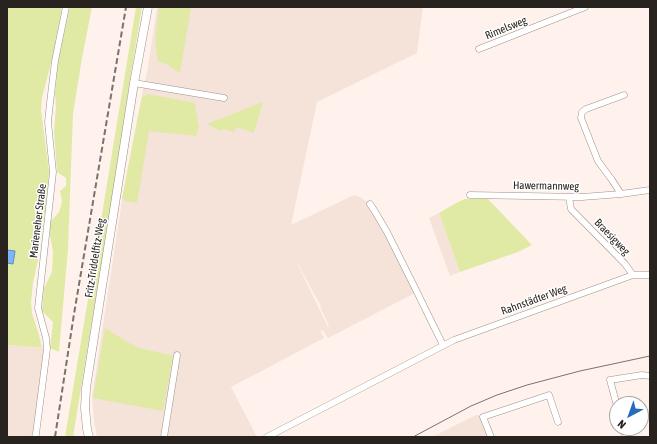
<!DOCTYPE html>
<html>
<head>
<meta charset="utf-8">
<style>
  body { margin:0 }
  #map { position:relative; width:657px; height:444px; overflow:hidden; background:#fff2ec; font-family:"Asap Condensed",sans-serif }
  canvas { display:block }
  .frame { position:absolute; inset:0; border:8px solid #292320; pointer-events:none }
  .north { position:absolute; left:609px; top:396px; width:40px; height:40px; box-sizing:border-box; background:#fff; border:1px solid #a9a7a6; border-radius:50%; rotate:221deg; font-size:11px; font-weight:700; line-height:16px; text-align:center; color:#292320 }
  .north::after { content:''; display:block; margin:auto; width:14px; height:18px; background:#236dbd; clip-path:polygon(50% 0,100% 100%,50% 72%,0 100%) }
</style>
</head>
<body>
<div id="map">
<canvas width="657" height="444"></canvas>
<div class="frame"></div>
<div class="north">N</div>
</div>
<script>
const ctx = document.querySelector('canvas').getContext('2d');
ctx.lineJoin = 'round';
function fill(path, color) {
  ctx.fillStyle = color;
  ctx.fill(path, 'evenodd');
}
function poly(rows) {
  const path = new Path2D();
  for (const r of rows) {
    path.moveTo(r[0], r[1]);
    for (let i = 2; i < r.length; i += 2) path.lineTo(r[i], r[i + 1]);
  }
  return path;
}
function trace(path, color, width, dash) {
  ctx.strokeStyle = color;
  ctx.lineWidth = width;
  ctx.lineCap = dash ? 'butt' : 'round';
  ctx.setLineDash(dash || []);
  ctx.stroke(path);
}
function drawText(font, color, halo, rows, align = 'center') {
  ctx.font = font + ' "Asap Condensed",sans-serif';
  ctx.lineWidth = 3;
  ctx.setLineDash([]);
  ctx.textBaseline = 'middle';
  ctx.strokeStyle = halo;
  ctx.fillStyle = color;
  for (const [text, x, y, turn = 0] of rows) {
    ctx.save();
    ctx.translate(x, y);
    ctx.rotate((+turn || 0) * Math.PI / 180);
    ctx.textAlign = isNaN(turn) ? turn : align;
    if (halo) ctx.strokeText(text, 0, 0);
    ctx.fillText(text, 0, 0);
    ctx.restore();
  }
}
const built = poly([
  [157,7,423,7,417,53,317,102,291,225,354,195,360,197,370,204,415,293,328,338,323,330,320,331,324,338,231,387,257,437,97,437,94,421,92,397,123,194,141,99,148,67],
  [294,257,321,306,320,307,329,326,328,327],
  [439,213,460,272,450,276,429,218],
  [7,345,47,349,35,437,7,437],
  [476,415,483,417,491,437,432,437]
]);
const green = poly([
  [7,7,62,7,52,59,42,98,41,110,49,171,47,200,41,234,38,260,33,283,31,302,32,313,39,335,42,348,7,345],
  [70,7,92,7,82,58,73,114,68,249,59,352,50,348,53,322,42,311,44,288,52,272,53,252,49,230,50,222,59,212,62,202,60,191,66,186,66,178,57,172,54,130,56,107,55,94,58,63],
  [136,7,142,7,127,98,123,137,86,357,73,437,65,437,93,269],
  [159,7,191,7,180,73,170,66,158,61,155,40],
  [148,94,195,103,197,117,199,127,196,136,149,131,137,203,125,201,122,198,142,97],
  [263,102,254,133,237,127,234,132,224,129,220,131,207,124],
  [465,199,488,199,532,245,518,252,460,272,439,213,458,202],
  [105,328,136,347,173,356,163,411,93,398]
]);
const water = poly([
  [7,250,15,251,13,264,7,263,7,250]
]);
const street = poly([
  [479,49,585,7],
  [134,83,224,98],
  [621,194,612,180,598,161,581,118,582,112,586,109,624,95],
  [470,195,582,197,621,194,650,190],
  [569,197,571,209,625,264,633,275],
  [370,204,374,210,387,232,415,288,443,345],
  [617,406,610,380,642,375,650,376],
  [623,428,626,437],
  [35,437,36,434,47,349,46,338,38,308,53,172,48,122,50,103,55,61,66,7],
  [164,437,177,355],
  [267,437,454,340,633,275,650,275],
  [491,437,483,417,549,395,558,422]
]);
const secondary = poly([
  [89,437,87,429,85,408,86,388,134,83,148,7]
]);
const tram = poly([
  [413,437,471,406,497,395,527,385,580,371,650,356]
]);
const rail = poly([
  [55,437,74,314,126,7]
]);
const streetNames = [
  ["Rimelsweg",506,28,-22],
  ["Hawermannweg",546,186,1],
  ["Marieneher Straße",38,221,-83],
  ["Braesigweg",612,237,46],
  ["Fritz-Triddelfitz-Weg",95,258,-81],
  ["Rahnstädter Weg",534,300,-20]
];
fill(built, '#f5e2d9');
fill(green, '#e0eaa5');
fill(water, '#7db6fc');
trace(water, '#648aba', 1);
trace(street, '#9f9089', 7);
trace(secondary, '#9f9089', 9);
trace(street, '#fff', 6);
trace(secondary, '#fff', 8);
trace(tram, '#7a726e', 1);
trace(rail, '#7a726e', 2, [6, 3]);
drawText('11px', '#292320', '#fff', streetNames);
</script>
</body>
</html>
